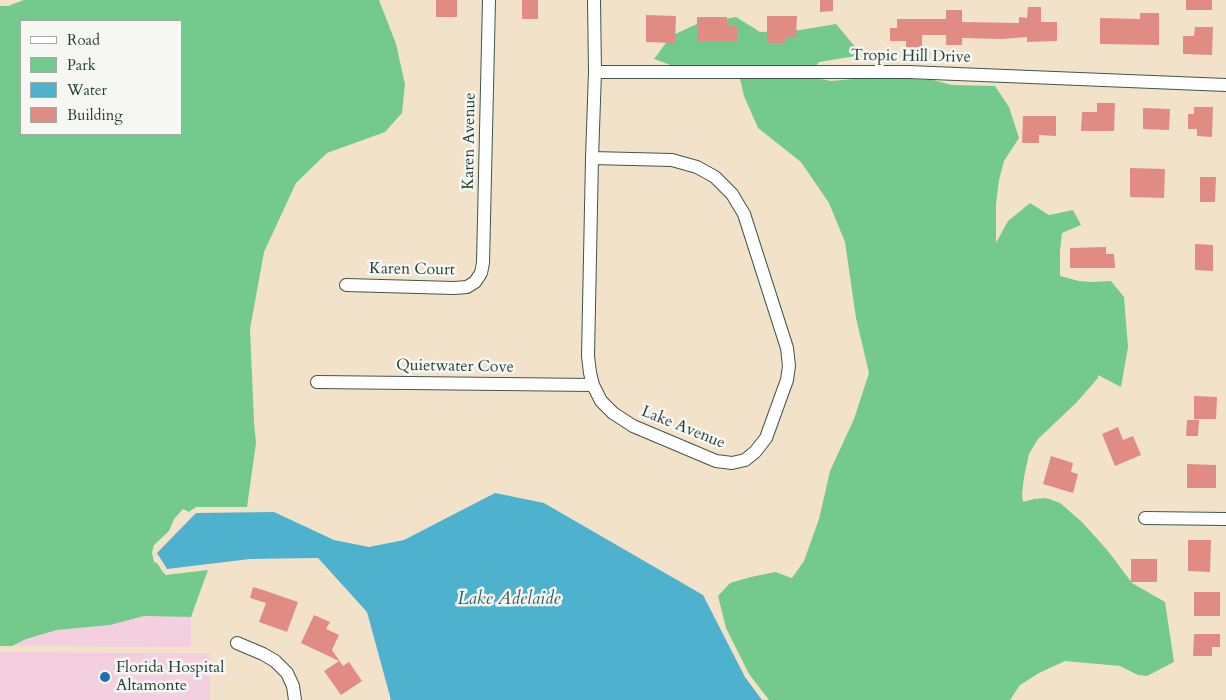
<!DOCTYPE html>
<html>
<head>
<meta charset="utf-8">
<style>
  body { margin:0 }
  #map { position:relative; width:1226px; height:700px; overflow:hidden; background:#f3e2ca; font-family:Cardo,serif }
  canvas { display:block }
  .legend { position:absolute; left:20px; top:20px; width:162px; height:115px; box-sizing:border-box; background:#f6f6f2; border:1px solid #a0aca6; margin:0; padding:6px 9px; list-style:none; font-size:15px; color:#1f3d34 }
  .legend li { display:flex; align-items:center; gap:10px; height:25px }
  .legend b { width:25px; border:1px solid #a0aca6 }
</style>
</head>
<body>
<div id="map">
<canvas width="1226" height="700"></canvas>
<ul class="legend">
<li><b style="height:6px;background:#fff"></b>Road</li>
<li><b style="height:14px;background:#74c98d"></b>Park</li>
<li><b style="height:14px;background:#4eb1cd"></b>Water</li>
<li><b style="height:14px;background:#e08c84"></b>Building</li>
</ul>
</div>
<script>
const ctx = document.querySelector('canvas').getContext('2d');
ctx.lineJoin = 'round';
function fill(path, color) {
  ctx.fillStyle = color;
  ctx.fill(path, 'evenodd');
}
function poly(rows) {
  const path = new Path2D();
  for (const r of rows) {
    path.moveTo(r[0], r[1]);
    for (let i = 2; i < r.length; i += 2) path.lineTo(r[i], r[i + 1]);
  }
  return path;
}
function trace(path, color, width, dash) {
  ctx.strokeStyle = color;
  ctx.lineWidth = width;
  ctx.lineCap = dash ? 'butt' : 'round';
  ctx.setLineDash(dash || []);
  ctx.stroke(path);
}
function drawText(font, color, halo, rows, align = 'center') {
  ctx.font = font + ' Cardo,serif';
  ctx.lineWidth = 5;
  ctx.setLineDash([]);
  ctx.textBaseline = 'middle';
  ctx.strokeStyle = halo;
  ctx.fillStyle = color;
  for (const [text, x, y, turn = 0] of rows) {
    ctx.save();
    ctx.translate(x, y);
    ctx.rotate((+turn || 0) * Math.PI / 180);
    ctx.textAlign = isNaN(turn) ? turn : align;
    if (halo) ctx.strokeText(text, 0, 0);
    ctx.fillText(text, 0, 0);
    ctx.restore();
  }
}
const built = poly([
  [144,616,191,617,191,647,12,646,26,639,57,630,110,625],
  [0,652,210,653,210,700,0,700]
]);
const green = poly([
  [24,0,379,0,396,44,405,84,402,113,385,132,327,153,296,183,264,252,250,329,254,422,256,443,247,507,196,507,189,512,183,509,174,519,169,531,154,545,152,553,154,562,157,563,163,572,166,575,208,570,191,617,144,616,110,625,57,630,26,639,12,646,0,646,0,6,8,6],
  [21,21,181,21,181,134,21,134],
  [736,17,760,32,800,30,836,24,862,55,819,62,816,66,673,66,654,59,671,36,697,24],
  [740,79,821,79,831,81,853,79,908,79,933,80,952,85,995,86,1009,107,1019,138,1004,161,999,180,996,204,996,243,1008,221,1030,203,1049,215,1073,210,1081,225,1062,233,1060,251,1060,276,1079,281,1092,282,1111,281,1124,297,1128,347,1121,387,1098,375,1098,378,1076,403,1038,439,1029,454,1024,477,1022,494,1023,502,1034,499,1046,498,1060,503,1082,522,1108,551,1132,583,1165,602,1174,662,1147,676,1138,675,1120,666,1065,661,1039,673,1020,685,1010,700,769,700,749,674,726,628,718,596,730,583,751,577,775,572,792,578,804,561,819,519,830,471,854,419,869,373,856,318,845,242,829,203,801,162,758,128,744,96]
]);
const water = poly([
  [495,493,544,503,703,595,745,677,762,700,391,700,367,612,318,558,250,559,167,569,157,553,196,513,274,512,334,540,369,547,404,540]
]);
const building = poly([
  [436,0,457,0,457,17,436,17],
  [522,0,538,0,538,19,522,19],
  [820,0,833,0,833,11,820,12],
  [1186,0,1212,0,1212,10,1186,10],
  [1028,7,1041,7,1041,22,1057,22,1057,41,1027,42,1027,37,1002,39,962,38,962,45,946,45,946,35,922,35,922,48,906,48,906,41,890,41,890,28,897,28,897,19,946,19,946,10,962,10,962,22,1019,23,1019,17,1027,18],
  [1140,13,1159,13,1159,45,1100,44,1100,18,1140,19],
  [646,15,676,16,675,43,646,42],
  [767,16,797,16,796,37,786,37,785,43,767,43],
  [697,17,727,17,727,26,737,26,737,41,697,41],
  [1195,27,1213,27,1212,55,1183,54,1183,36,1194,36],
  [1097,103,1115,103,1114,131,1081,131,1082,112,1097,112],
  [1194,107,1213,107,1212,137,1197,136,1197,129,1188,129,1188,114,1194,114],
  [1143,108,1170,109,1169,130,1143,129],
  [1023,116,1056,116,1056,136,1039,135,1039,143,1022,143],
  [1130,168,1165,169,1164,198,1130,197],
  [1200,177,1216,177,1215,202,1200,202],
  [1195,244,1213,245,1213,271,1195,270],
  [1106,247,1106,254,1114,254,1115,268,1070,268,1070,248],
  [1194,396,1217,397,1216,419,1194,419],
  [1187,420,1199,420,1198,436,1186,436],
  [1118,427,1123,440,1133,436,1141,455,1115,466,1102,434],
  [1051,456,1073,463,1071,472,1078,474,1073,493,1043,484],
  [1187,464,1216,465,1216,488,1187,488],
  [1188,540,1211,540,1210,572,1188,571],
  [1131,559,1157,559,1157,582,1131,582],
  [253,587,266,591,298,602,287,632,259,622,266,603,250,598],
  [1194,592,1220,592,1220,616,1194,616],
  [314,615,330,622,326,629,339,635,332,650,343,666,349,662,362,681,341,695,324,671,339,661,301,643],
  [1194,634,1220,634,1220,647,1212,647,1212,656,1193,656]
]);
const minor = poly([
  [595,72,908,72,1226,85],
  [592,158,672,160,697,167,715,177,732,194,744,214,787,348,789,366,787,380,766,438,755,452,745,460,732,463,716,461,633,426,613,413,601,401,593,385,590,373,588,356,592,158,595,72,594,0],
  [346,285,454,288,467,287,475,282,481,273,483,263,489,0],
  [317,382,593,385],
  [1145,518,1226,519],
  [237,643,263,654,275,661,287,673,293,686,295,700]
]);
const markers = [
  [105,677,6,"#1f6fb2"]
];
const streetNames = [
  ["Tropic Hill Drive",911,57,1],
  ["Karen Avenue",470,141,-89],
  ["Karen Court",412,270,1],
  ["Quietwater Cove",455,367,1],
  ["Lake Avenue",683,428,22]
];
const poiNames = [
  ["Florida Hospital",116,668],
  ["Altamonte",116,686]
];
const waterNames = [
  ["Lake Adelaide",509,600]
];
fill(built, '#f3cfdf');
fill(green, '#74c98d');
fill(water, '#4eb1cd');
fill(building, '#e08c84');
trace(minor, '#3f564a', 14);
trace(minor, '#fff', 12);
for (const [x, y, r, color] of markers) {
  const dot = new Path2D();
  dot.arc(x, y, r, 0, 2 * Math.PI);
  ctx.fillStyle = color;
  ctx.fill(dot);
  trace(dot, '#f6f6f2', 2);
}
drawText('16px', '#1f3d34', '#f6f6f2', streetNames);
drawText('16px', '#1f3d34', '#f6f6f2', poiNames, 'left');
drawText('italic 18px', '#2d6062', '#f6f6f2', waterNames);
</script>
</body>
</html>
